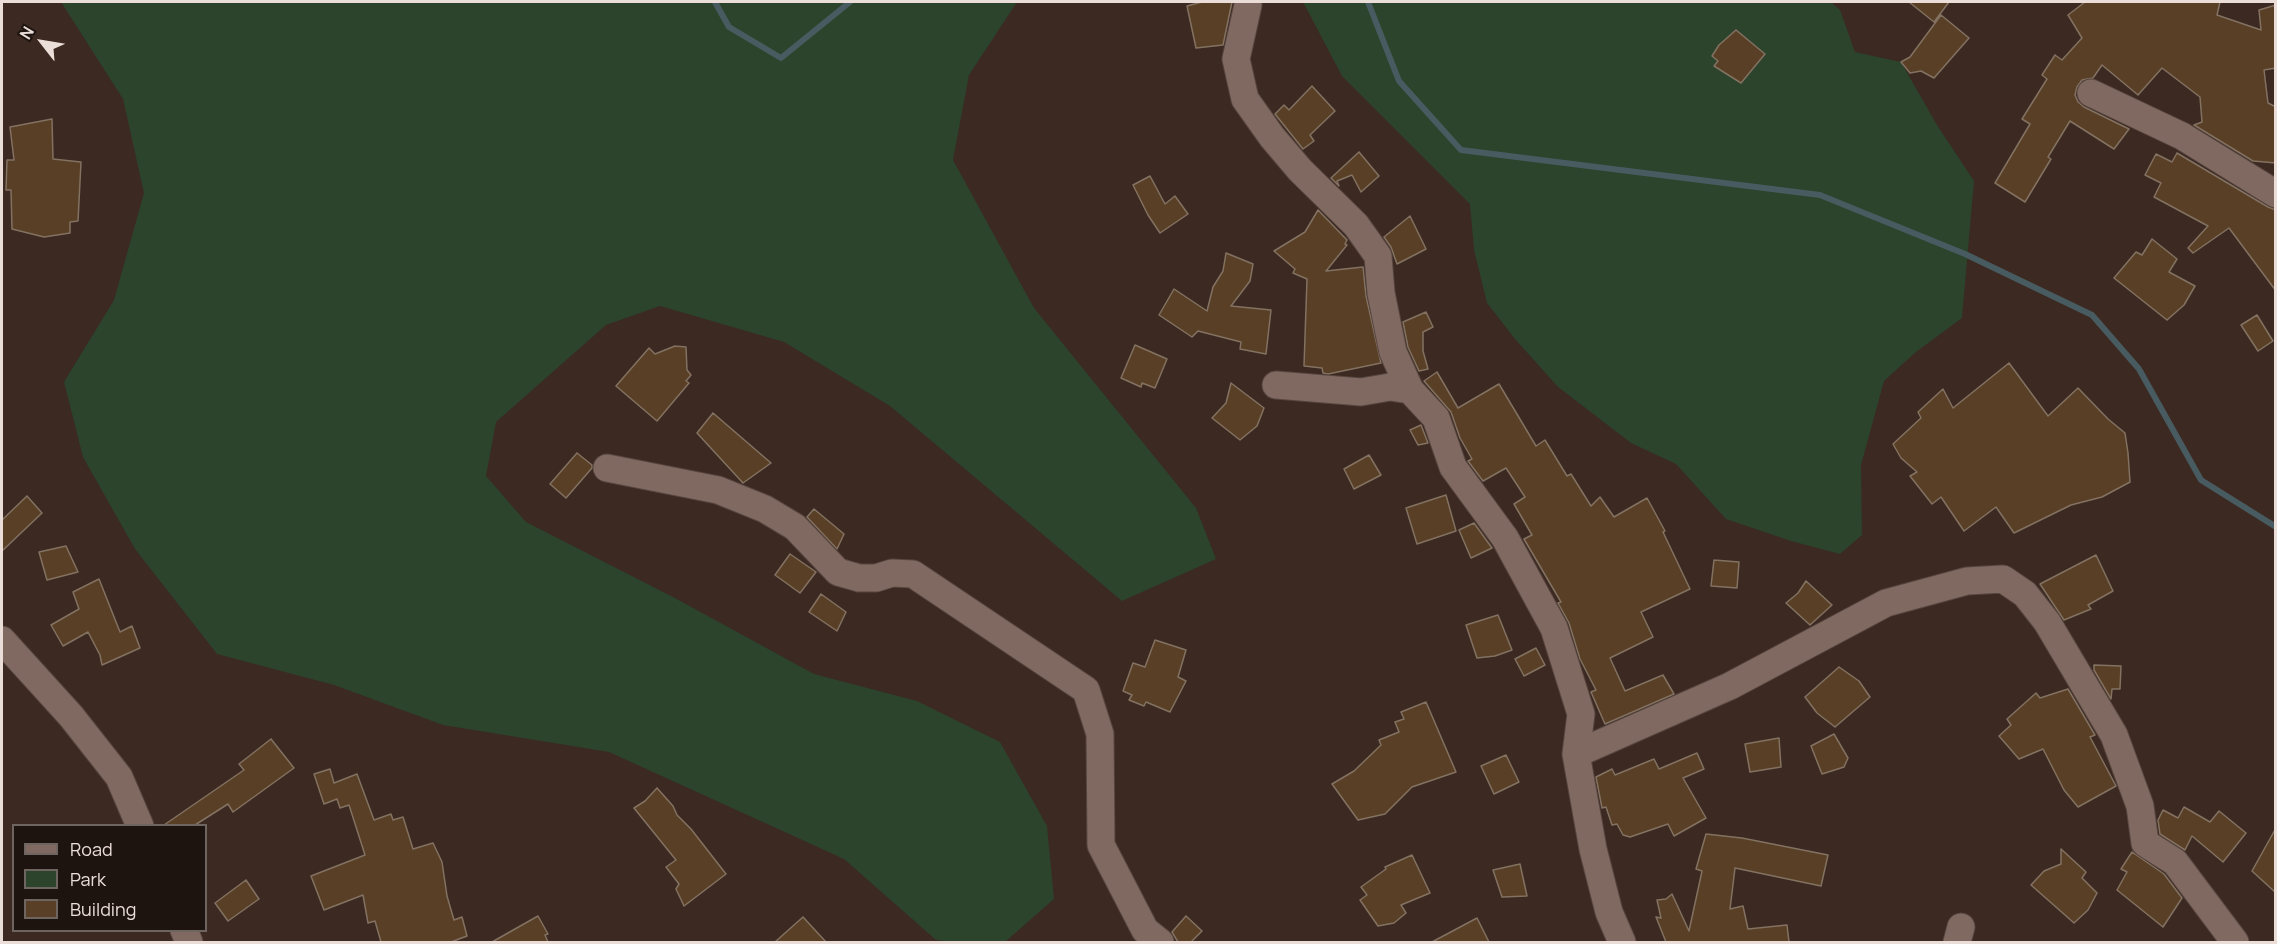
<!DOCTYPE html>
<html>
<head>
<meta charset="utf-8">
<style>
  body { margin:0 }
  #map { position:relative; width:2277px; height:944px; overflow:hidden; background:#3c2921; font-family:Manrope,sans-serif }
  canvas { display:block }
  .frame { position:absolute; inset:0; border:3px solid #ebded9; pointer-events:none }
  .legend { position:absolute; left:12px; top:824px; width:195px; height:108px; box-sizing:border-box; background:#1d1410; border:2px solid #6f6560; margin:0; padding:8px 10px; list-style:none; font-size:18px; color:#ebded9 }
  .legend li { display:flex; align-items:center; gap:12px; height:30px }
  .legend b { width:30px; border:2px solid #6f6560 }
  .north { position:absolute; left:12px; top:12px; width:60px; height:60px; -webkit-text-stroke:4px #1d1410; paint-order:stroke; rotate:301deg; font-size:16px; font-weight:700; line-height:24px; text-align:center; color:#ebded9 }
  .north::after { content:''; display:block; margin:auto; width:21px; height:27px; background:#ebded9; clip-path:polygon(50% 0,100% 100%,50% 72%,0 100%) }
</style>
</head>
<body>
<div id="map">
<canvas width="2277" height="944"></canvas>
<div class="frame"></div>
<ul class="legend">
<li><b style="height:8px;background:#806960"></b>Road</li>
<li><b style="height:16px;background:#2c432c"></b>Park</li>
<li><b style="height:16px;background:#583f26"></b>Building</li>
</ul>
<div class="north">N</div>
</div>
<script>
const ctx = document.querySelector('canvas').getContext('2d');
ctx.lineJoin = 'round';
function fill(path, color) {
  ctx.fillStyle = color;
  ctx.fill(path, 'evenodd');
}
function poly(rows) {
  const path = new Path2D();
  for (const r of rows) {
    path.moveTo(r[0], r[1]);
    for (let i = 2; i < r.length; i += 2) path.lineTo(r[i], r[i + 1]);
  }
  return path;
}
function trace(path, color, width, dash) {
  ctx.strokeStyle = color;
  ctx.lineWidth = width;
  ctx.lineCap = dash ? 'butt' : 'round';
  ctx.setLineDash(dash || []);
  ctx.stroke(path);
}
const green = poly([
  [61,2,1017,2,969,75,953,160,1034,308,1196,508,1216,559,1122,601,890,406,784,342,660,306,606,325,496,422,486,476,526,522,673,597,814,674,917,701,1000,742,1047,826,1054,899,1005,942,958,942,936,940,844,859,609,752,443,725,334,685,217,654,135,549,83,457,64,382,114,300,144,193,123,99],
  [1303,2,1831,2,1840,10,1855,52,1901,62,1937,125,1974,181,1962,318,1916,352,1884,381,1861,465,1862,535,1840,554,1791,541,1726,519,1676,464,1631,443,1558,387,1515,339,1487,303,1474,250,1470,204,1342,76]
]);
const stream = poly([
  [715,2,729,27,781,58,850,2],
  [1368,2,1399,81,1461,150,1820,195,1965,254,2092,315,2139,369,2201,480,2276,527]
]);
const building = poly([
  [1202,2,1232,2,1223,45,1196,48,1187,6,1202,2],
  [1909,2,1949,2,1934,22,1909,2],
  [2085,2,2220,2,2217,15,2261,30,2259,10,2276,5,2276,68,2264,70,2268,103,2276,107,2276,163,2253,161,2194,125,2202,122,2200,97,2162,68,2138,95,2102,65,2093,78,2082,80,2077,87,2075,95,2078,102,2084,107,2129,129,2114,149,2070,121,2048,157,2051,159,2025,202,1995,183,2030,124,2022,119,2047,79,2042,75,2055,55,2062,60,2082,38,2068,15,2085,2],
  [1941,15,1969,38,1934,78,1921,71,1910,73,1901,62,1910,57,1941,15],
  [1736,30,1765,54,1741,83,1714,66,1718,61,1712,56,1719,45,1736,30],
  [1312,86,1335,111,1310,135,1314,141,1303,149,1275,114,1284,105,1289,110,1312,86],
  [52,119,53,159,81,162,78,221,70,222,70,233,44,237,12,229,11,190,6,190,7,160,14,160,10,127,52,119],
  [1359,152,1379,176,1361,192,1352,175,1337,181,1339,186,1331,178,1359,152],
  [2177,153,2268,207,2276,210,2276,291,2229,228,2193,253,2188,248,2208,226,2154,197,2161,183,2145,175,2156,154,2172,162,2177,153],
  [1150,176,1165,204,1175,196,1188,214,1160,233,1148,215,1133,185,1150,176],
  [1318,210,1347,240,1345,244,1347,245,1326,271,1363,267,1366,296,1381,363,1328,374,1323,373,1322,368,1304,366,1307,279,1293,273,1295,269,1274,251,1305,232,1318,210],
  [1410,216,1426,249,1397,264,1391,247,1384,237,1410,216],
  [2152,239,2177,259,2169,272,2195,286,2184,305,2167,320,2114,278,2136,252,2142,255,2152,239],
  [1226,253,1253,264,1250,281,1231,306,1271,310,1266,354,1240,349,1241,342,1198,331,1192,337,1159,315,1174,289,1207,311,1213,287,1223,271,1226,253],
  [1426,312,1433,327,1423,332,1423,351,1428,369,1419,371,1408,347,1403,322,1426,312],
  [2257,315,2273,341,2258,351,2241,325,2257,315],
  [1135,345,1167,359,1155,388,1142,383,1141,387,1121,378,1135,345],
  [675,346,686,347,687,370,691,375,686,381,689,383,657,421,616,386,649,348,655,354,675,346],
  [2009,363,2048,416,2078,388,2108,419,2125,433,2128,453,2130,482,2102,497,2071,505,2014,533,1996,507,1964,531,1941,497,1932,504,1910,476,1917,472,1901,458,1893,444,1921,418,1918,412,1943,389,1953,408,2009,363],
  [1437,372,1458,408,1499,384,1536,446,1545,440,1567,476,1571,474,1591,506,1600,497,1614,517,1647,498,1665,531,1663,532,1690,589,1641,612,1653,637,1610,658,1625,691,1663,675,1674,694,1605,724,1591,692,1596,690,1580,659,1569,623,1558,603,1561,602,1524,539,1532,535,1514,504,1525,497,1506,468,1483,481,1468,461,1472,459,1460,438,1451,412,1424,381,1437,372],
  [1231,383,1264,408,1257,426,1240,440,1212,418,1226,403,1231,383],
  [713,413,771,463,743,483,697,433,713,413],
  [1421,425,1428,443,1418,445,1410,430,1421,425],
  [577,453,592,465,592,468,566,498,550,484,577,453],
  [1369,455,1381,475,1354,489,1344,469,1369,455],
  [1446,495,1456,531,1417,544,1406,508,1446,495],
  [27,496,42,513,2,551,2,520,27,496],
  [814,509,844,534,837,549,807,517,814,509],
  [1474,523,1492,548,1471,558,1459,530,1474,523],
  [66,546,78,572,47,580,39,552,66,546],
  [790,554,816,572,800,593,775,575,790,554],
  [2096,555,2113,591,2088,605,2091,609,2064,620,2040,584,2096,555],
  [1714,560,1739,562,1737,588,1711,586,1714,560],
  [99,579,120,632,132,626,140,648,102,665,100,655,88,632,63,646,51,625,79,609,73,592,99,579],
  [1806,581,1832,605,1810,625,1786,603,1798,593,1806,581],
  [821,594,846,612,837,631,809,612,821,594],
  [1498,615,1512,650,1495,656,1477,658,1466,625,1498,615],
  [1155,640,1186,650,1178,677,1186,681,1170,712,1146,702,1144,706,1129,700,1132,695,1123,691,1133,663,1145,667,1155,640],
  [1536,648,1545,665,1524,676,1515,659,1536,648],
  [2094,665,2121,666,2120,689,2112,689,2111,699,2094,670,2094,665],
  [1839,667,1859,681,1870,697,1835,727,1817,713,1805,697,1839,667],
  [2068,689,2095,735,2090,737,2116,786,2078,807,2064,790,2043,749,2019,759,1999,736,2011,725,2007,719,2036,693,2040,698,2068,689],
  [1426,702,1456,772,1412,787,1385,814,1358,820,1332,784,1354,771,1381,745,1379,740,1399,732,1395,722,1404,719,1401,712,1426,702],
  [1834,734,1848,758,1844,767,1822,774,1811,746,1834,734],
  [1779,738,1781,767,1750,772,1745,744,1779,738],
  [271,739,294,768,233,812,228,804,195,825,164,825,244,770,239,764,271,739],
  [1697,753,1704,769,1683,778,1706,818,1674,836,1668,824,1630,837,1623,835,1617,824,1612,825,1606,807,1602,808,1596,777,1612,769,1615,775,1654,759,1659,769,1697,753],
  [1506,755,1519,782,1494,794,1481,766,1506,755],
  [330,769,334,783,357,774,374,820,391,814,393,820,403,817,413,849,433,843,442,862,447,896,454,920,462,917,467,936,451,942,381,942,375,921,368,923,363,895,324,910,311,876,365,855,349,805,340,808,337,799,324,804,314,774,330,769],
  [657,788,673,806,677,815,691,829,726,874,684,906,676,889,679,884,666,867,676,860,634,808,645,801,657,788],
  [2184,807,2210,822,2219,811,2246,833,2223,862,2192,836,2185,850,2160,834,2158,820,2163,810,2178,818,2184,807],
  [2276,828,2276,893,2252,871,2276,828],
  [1706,834,1742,838,1828,855,1821,886,1735,868,1730,909,1743,906,1748,929,1787,925,1789,942,1666,942,1656,917,1661,918,1657,900,1666,899,1672,894,1689,931,1702,871,1696,869,1706,834],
  [2061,849,2086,872,2082,878,2097,893,2088,910,2074,923,2031,885,2044,871,2061,864,2061,849],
  [2132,852,2164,874,2182,898,2163,927,2117,890,2127,872,2121,869,2132,852],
  [1412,855,1430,893,1401,905,1406,913,1394,923,1378,926,1360,900,1367,895,1361,887,1386,869,1385,867,1412,855],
  [1520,864,1527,896,1502,897,1493,870,1520,864],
  [246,880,259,899,228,921,215,903,246,880],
  [538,916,548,934,545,935,548,942,492,942,538,916],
  [1186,916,1202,931,1191,942,1178,942,1172,932,1186,916],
  [803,917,826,942,775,942,803,917],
  [1477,918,1489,942,1432,942,1477,918]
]);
const minor = poly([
  [1248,5,1236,59,1245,99,1272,137,1300,170,1356,225,1378,256,1381,293,1393,352,1410,390],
  [2091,93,2182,136,2276,194],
  [1276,385,1361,392,1390,387,1410,390,1436,418,1453,467,1505,538,1554,628,1581,714,1576,754,1593,849,1609,912,1622,942],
  [607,468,718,490,765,509,795,527,838,572,859,578,876,578,892,573,913,574,1086,690,1100,734,1101,845,1145,930,1160,942],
  [2,640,71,716,119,777,140,826],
  [1576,754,1730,686,1886,603,1967,581,2003,579,2025,594,2047,622,2114,735,2140,806,2145,843,2175,862,2235,942],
  [184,930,189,942],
  [1957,942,1961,927]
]);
fill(green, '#2c432c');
trace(stream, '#485b61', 6);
fill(building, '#583f26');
trace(building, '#837262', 1.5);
trace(minor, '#574640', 29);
trace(minor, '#806960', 27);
</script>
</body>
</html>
